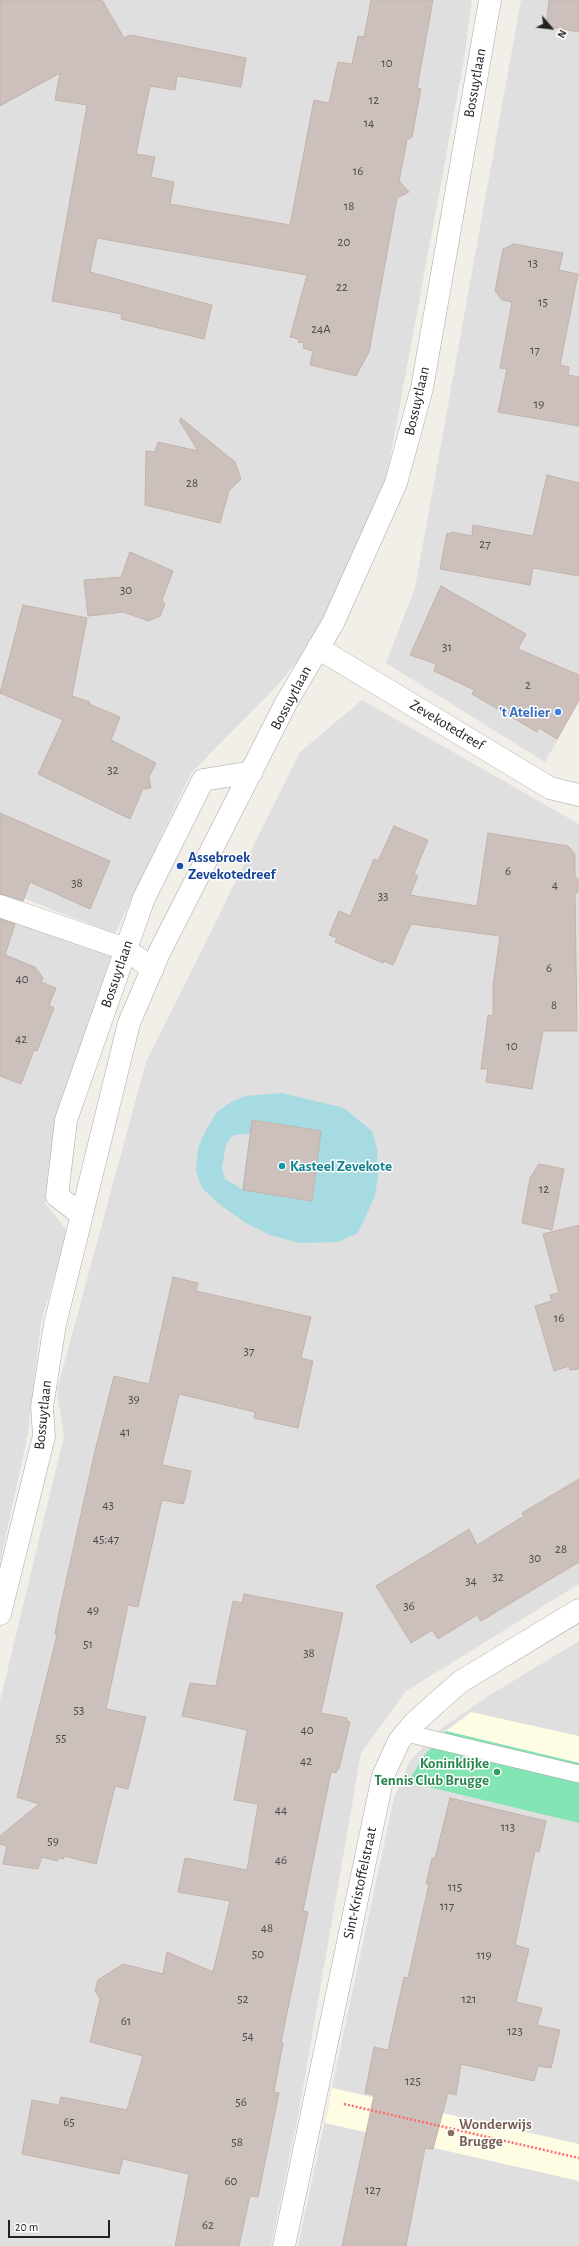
<!DOCTYPE html>
<html>
<head>
<meta charset="utf-8">
<style>
  body { margin:0 }
  #map { position:relative; width:579px; height:2246px; overflow:hidden; background:#f2eee8; font-family:"Alegreya Sans",sans-serif }
  canvas { display:block }
  .north { position:absolute; left:531px; top:8px; width:40px; height:40px; -webkit-text-stroke:3px #fff; paint-order:stroke; rotate:118deg; font-size:11px; font-weight:700; line-height:16px; text-align:center; color:#222 }
  .north::after { content:''; display:block; margin:auto; width:14px; height:18px; background:#222; clip-path:polygon(50% 0,100% 100%,50% 72%,0 100%) }
  .scale { position:absolute; left:8px; top:2220px; width:102px; height:18px; box-sizing:border-box; border:2px solid #222; border-top:0; padding-left:5px; font-size:12px; line-height:14px; white-space:nowrap; color:#222; -webkit-text-stroke:3px #fff; paint-order:stroke }
</style>
</head>
<body>
<div id="map">
<canvas width="579" height="2246"></canvas>
<div class="north">N</div>
<div class="scale">20 m</div>
</div>
<script>
const ctx = document.querySelector('canvas').getContext('2d');
ctx.lineJoin = 'round';
function fill(path, color) {
  ctx.fillStyle = color;
  ctx.fill(path, 'evenodd');
}
function poly(rows) {
  const path = new Path2D();
  for (const r of rows) {
    path.moveTo(r[0], r[1]);
    for (let i = 2; i < r.length; i += 2) path.lineTo(r[i], r[i + 1]);
  }
  return path;
}
function trace(path, color, width, dash) {
  ctx.strokeStyle = color;
  ctx.lineWidth = width;
  ctx.lineCap = dash ? 'butt' : 'round';
  ctx.setLineDash(dash || []);
  ctx.stroke(path);
}
function drawText(font, color, halo, rows, align = 'center') {
  ctx.font = font + ' "Alegreya Sans",sans-serif';
  ctx.lineWidth = 3;
  ctx.setLineDash([]);
  ctx.textBaseline = 'middle';
  ctx.strokeStyle = halo;
  ctx.fillStyle = color;
  for (const [text, x, y, turn = 0] of rows) {
    ctx.save();
    ctx.translate(x, y);
    ctx.rotate((+turn || 0) * Math.PI / 180);
    ctx.textAlign = isNaN(turn) ? turn : align;
    if (halo) ctx.strokeText(text, 0, 0);
    ctx.fillText(text, 0, 0);
    ctx.restore();
  }
}
const residential = poly([
  [0,0,472,0,464,59,386,480,312,642,278,685,191,773,115,934,0,889],
  [521,0,579,0,579,702,545,762,386,663,415,588],
  [362,700,579,824,579,1584,406,1691,361,1753,299,2111,271,2246,0,2246,0,1701,64,1436,57,1390,146,1062,300,752],
  [0,918,116,957,56,1122,45,1203,68,1232,41,1322,28,1433,0,1562],
  [579,1641,579,2246,298,2246,394,1798,409,1762,442,1728,490,1695]
]);
const education = poly([
  [471,1712,579,1736,579,1763,446,1731],
  [332,2088,579,2144,579,2181,325,2123]
]);
const pitch = poly([
  [446,1731,579,1763,579,1823,408,1782,424,1756]
]);
const water = poly([
  [282,1093,344,1108,372,1131,377,1148,378,1176,375,1196,358,1233,338,1242,300,1243,270,1235,246,1223,219,1204,202,1188,196,1171,198,1148,206,1130,217,1112,231,1102,245,1096],
  [252,1120,321,1131,312,1201,243,1190],
  [243,1134,250,1134,242,1189,225,1179,222,1167,226,1145,230,1138,235,1135]
]);
const building = poly([
  [0,0,102,0,124,38,130,35,246,58,241,87,177,76,175,90,150,86,136,154,155,157,151,177,174,182,170,204,290,225,314,100,329,103,338,62,352,64,358,36,364,37,371,0,433,0,417,88,421,89,412,137,407,140,399,181,409,192,397,198,369,352,356,376,310,365,313,351,303,348,304,343,298,342,299,339,290,337,307,275,97,238,90,272,212,305,204,339,121,319,122,314,52,301,87,105,55,100,60,73,0,106,0,0],
  [549,0,579,0,579,32,546,26,549,0],
  [514,244,563,253,559,270,578,274,560,365,569,367,568,375,579,377,579,426,498,412,507,369,500,368,512,302,502,300,495,291,503,249,514,244],
  [181,418,235,462,241,479,229,491,220,523,145,505,146,451,155,452,158,442,198,451,179,420,181,418],
  [547,475,579,483,579,576,533,568,530,585,440,569,447,533,450,534,451,532,472,536,473,525,533,536,547,475],
  [130,552,173,571,162,600,165,604,160,616,149,621,123,612,88,616,84,580,121,577,130,552],
  [441,586,526,634,518,649,579,675,579,700,557,739,539,728,537,732,472,694,474,690,434,671,436,664,410,655,441,586],
  [23,605,87,618,72,696,90,702,89,704,120,717,111,740,156,763,149,777,151,788,143,789,130,819,38,774,63,720,0,693,23,605],
  [0,813,110,861,90,909,30,882,23,901,0,894,0,813],
  [394,826,428,840,414,874,418,876,410,895,477,906,488,833,568,846,575,854,575,876,578,879,578,892,575,894,577,1031,543,1031,532,1089,486,1082,488,1069,481,1069,488,1015,493,1016,493,986,500,936,411,924,393,965,384,961,383,963,335,942,337,938,329,935,339,911,350,916,374,859,378,861,394,826],
  [0,919,15,924,5,955,35,967,43,978,41,982,56,988,49,1005,54,1008,37,1051,34,1050,21,1084,0,1076,0,919],
  [252,1120,321,1131,312,1201,243,1190,252,1120],
  [539,1164,564,1169,552,1230,522,1223,530,1178,539,1164],
  [579,1225,579,1369,570,1370,569,1366,554,1371,535,1306,552,1301,550,1295,559,1293,543,1234,579,1225],
  [173,1277,198,1283,196,1291,311,1317,301,1358,313,1361,298,1428,254,1418,255,1412,179,1394,162,1465,191,1471,185,1499,183,1504,162,1500,138,1607,128,1605,106,1709,146,1717,128,1789,115,1786,96,1864,64,1856,64,1859,58,1858,57,1861,42,1857,38,1869,3,1864,7,1846,0,1844,0,1836,39,1804,17,1797,57,1635,55,1634,59,1613,95,1451,114,1376,149,1384,173,1277],
  [579,1479,579,1562,481,1621,477,1615,438,1639,432,1630,411,1643,376,1586,469,1529,477,1545,524,1516,522,1513,579,1479],
  [244,1594,343,1613,321,1713,347,1718,347,1721,350,1722,339,1769,337,1769,336,1773,331,1772,303,1911,308,1912,281,2042,283,2043,274,2092,279,2093,258,2197,250,2196,239,2246,175,2246,189,2174,123,2159,119,2174,22,2154,32,2100,59,2105,61,2097,127,2110,143,2056,90,2042,100,1999,95,1991,98,1980,123,1964,163,1974,167,1952,213,1972,230,1901,178,1892,185,1858,247,1870,258,1804,234,1800,247,1730,182,1716,190,1683,216,1686,233,1601,242,1603,244,1594],
  [450,1798,546,1821,539,1852,535,1851,515,1945,529,1949,516,2002,542,2008,537,2025,560,2030,551,2068,538,2066,534,2081,461,2064,456,2095,448,2093,433,2149,425,2148,406,2246,342,2246,374,2095,365,2093,374,2047,388,2050,404,1977,408,1978,429,1884,426,1884,432,1858,435,1858,450,1798]
]);
const path = poly([
  [344,2104,579,2158]
]);
const lane = poly([
  [406,1733,579,1774]
]);
const street = poly([
  [318,648,550,788,579,795],
  [0,906,125,949,153,969],
  [82,1215,57,1196,66,1120,144,898,203,780,252,772],
  [0,1614,44,1436,42,1407,55,1324,129,1023,159,953,286,703,333,623,396,483,422,388,490,0],
  [284,2246,383,1776,399,1741,414,1723,460,1682,579,1610]
]);
const markers = [
  [558,712,4,"#3f7fe0"],
  [180,866,4,"#1a4fb4"],
  [282,1166,4,"#0f9aa8"],
  [497,1772,4,"#2e9e5b"],
  [451,2133,4,"#8d6e63"]
];
const numberNames = [
  ["10",387,63],
  ["12",374,100],
  ["14",369,123],
  ["16",358,171],
  ["18",349,206],
  ["20",344,242],
  ["13",533,263],
  ["22",342,287],
  ["15",543,302],
  ["24A",321,329],
  ["17",535,350],
  ["19",539,404],
  ["28",192,483],
  ["27",485,544],
  ["30",126,590],
  ["31",447,647],
  ["2",528,685],
  ["32",113,770],
  ["6",508,871],
  ["38",77,883],
  ["4",555,885],
  ["33",383,896],
  ["6",549,968],
  ["40",22,979],
  ["8",554,1005],
  ["42",21,1039],
  ["10",512,1046],
  ["12",544,1189],
  ["16",559,1318],
  ["37",249,1351],
  ["39",134,1399],
  ["41",125,1432],
  ["43",108,1505],
  ["45;47",106,1539],
  ["28",561,1549],
  ["30",535,1558],
  ["32",498,1577],
  ["34",471,1581],
  ["36",409,1606],
  ["49",93,1610],
  ["51",88,1644],
  ["38",309,1653],
  ["53",79,1710],
  ["40",307,1730],
  ["55",61,1738],
  ["42",306,1761],
  ["44",281,1810],
  ["113",508,1827],
  ["59",53,1841],
  ["46",281,1860],
  ["115",455,1887],
  ["117",447,1906],
  ["48",267,1928],
  ["50",258,1954],
  ["119",484,1955],
  ["52",243,1999],
  ["121",469,1999],
  ["61",126,2021],
  ["123",515,2031],
  ["54",248,2036],
  ["125",413,2081],
  ["56",241,2102],
  ["65",69,2122],
  ["58",237,2142],
  ["60",231,2181],
  ["127",373,2190],
  ["62",208,2225]
];
const streetNames = [
  ["Bossuytlaan",475,83,-80],
  ["Bossuytlaan",417,401,-77],
  ["Bossuytlaan",291,698,-62],
  ["Zevekotedreef",447,725,31],
  ["Bossuytlaan",117,974,-71],
  ["Bossuytlaan",43,1415,-84],
  ["Sint-Kristoffelstraat",360,1883,-78]
];
const shopNames = [
  ["'t Atelier",550,712]
];
const transitNames = [
  ["Assebroek",188,857],
  ["Zevekotedreef",188,874]
];
const cultureNames = [
  ["Kasteel Zevekote",290,1166]
];
const leisureNames = [
  ["Koninklijke",489,1763],
  ["Tennis Club Brugge",489,1780]
];
const educationNames = [
  ["Wonderwijs",459,2124],
  ["Brugge",459,2141]
];
fill(residential, '#e0dfdf');
fill(education, '#fffce4');
fill(pitch, '#83e5b4');
fill(water, '#a7dbe2');
fill(building, '#cbc0bb');
trace(building, '#c5b2a9', 1);
trace(lane, '#a6a6a6', 18);
trace(street, '#a6a6a6', 23);
trace(path, '#ff6c6e', 2.5, [2, 2]);
trace(lane, '#fff', 17);
trace(street, '#fff', 22);
for (const [x, y, r, color] of markers) {
  const dot = new Path2D();
  dot.arc(x, y, r, 0, 2 * Math.PI);
  ctx.fillStyle = color;
  ctx.fill(dot);
  trace(dot, '#fff', 1.5);
}
drawText('13px', '#4c4a48', null, numberNames);
drawText('15px', '#222', '#fff', streetNames);
drawText('bold 15px', '#366cbe', '#fff', shopNames, 'right');
drawText('bold 15px', '#164399', '#fff', transitNames, 'left');
drawText('bold 15px', '#0d838f', '#fff', cultureNames, 'left');
drawText('bold 15px', '#27864d', '#fff', leisureNames, 'right');
drawText('bold 15px', '#785e54', '#fff', educationNames, 'left');
</script>
</body>
</html>
